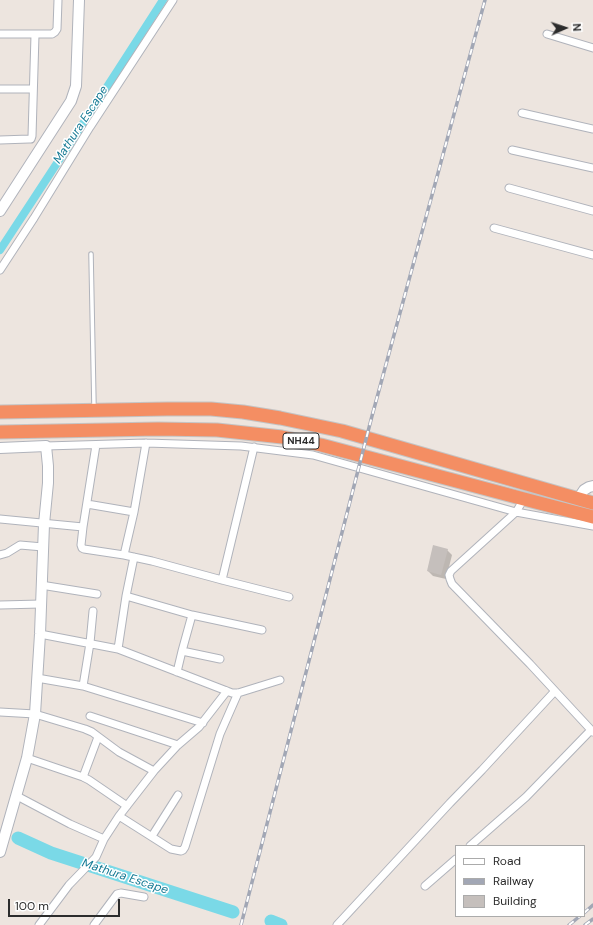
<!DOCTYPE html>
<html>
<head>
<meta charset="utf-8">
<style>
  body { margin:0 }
  #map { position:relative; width:593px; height:925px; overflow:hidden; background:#ede5df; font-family:"DM Sans",sans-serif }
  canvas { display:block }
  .legend { position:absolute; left:455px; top:845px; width:130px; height:72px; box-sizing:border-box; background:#fff; border:1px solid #ababab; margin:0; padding:5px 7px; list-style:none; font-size:12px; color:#2c2c2c }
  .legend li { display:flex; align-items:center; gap:8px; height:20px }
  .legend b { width:20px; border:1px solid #ababab }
  .north { position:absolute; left:545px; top:8px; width:40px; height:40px; -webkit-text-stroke:3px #fff; paint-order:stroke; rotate:87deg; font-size:11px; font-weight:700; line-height:16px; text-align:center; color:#2c2c2c }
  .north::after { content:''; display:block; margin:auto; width:14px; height:18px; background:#2c2c2c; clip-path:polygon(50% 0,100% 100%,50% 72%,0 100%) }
  .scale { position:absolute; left:8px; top:899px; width:112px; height:18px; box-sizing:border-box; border:2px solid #2c2c2c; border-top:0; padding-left:5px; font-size:12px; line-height:14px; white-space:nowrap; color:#2c2c2c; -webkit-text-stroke:3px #fff; paint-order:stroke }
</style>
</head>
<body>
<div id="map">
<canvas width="593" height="925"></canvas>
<ul class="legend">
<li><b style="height:5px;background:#fff"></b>Road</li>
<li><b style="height:5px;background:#a2a7b5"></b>Railway</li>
<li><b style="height:11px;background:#c5bfbc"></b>Building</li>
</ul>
<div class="north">N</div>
<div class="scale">100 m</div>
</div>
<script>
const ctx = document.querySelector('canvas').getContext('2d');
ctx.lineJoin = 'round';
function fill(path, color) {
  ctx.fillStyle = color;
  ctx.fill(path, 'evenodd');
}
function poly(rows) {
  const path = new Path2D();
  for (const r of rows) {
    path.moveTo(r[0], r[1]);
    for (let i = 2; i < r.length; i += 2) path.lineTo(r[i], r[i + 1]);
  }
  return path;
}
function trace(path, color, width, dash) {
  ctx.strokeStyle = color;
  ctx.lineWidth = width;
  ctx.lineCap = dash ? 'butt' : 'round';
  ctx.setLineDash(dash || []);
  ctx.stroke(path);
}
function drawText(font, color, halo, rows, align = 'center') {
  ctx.font = font + ' "DM Sans",sans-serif';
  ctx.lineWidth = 3;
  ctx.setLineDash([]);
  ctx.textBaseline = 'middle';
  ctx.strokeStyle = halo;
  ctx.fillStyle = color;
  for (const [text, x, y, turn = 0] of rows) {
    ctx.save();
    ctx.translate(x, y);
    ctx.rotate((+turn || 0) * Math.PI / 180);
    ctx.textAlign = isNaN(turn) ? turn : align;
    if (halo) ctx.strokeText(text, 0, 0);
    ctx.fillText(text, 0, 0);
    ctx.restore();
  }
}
const shadow = poly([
  [447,550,452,555,446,579,433,576,428,571]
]);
const canal = poly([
  [0,250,105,90,163,0]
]);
const river = poly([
  [18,838,51,853,233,912],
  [271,921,281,925]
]);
const building = poly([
  [433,545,448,549,441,575,427,571]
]);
const lane = poly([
  [91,254,94,407]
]);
const street = poly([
  [0,34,52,34,55,32,57,29,58,0],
  [547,34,593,48],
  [0,89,33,89],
  [522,113,593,129],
  [0,140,29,139,31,139,32,136,35,35],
  [512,150,593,168],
  [509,188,593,211],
  [494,228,593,255],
  [0,270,34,218,90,127,173,0],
  [96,445,83,527,81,545,82,548,84,549,124,555,152,561,222,580,289,597],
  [46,446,146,443,241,446,313,455,516,512,593,526],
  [524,499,516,512,451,571,449,575,450,579,452,584,530,664,593,732],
  [87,504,134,512],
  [0,519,83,527],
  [0,555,7,553,20,545,43,547],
  [124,555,134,512,146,443],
  [222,580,254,447],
  [41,585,97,594],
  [126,596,192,615,262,630],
  [0,605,41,604],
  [40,634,118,649,232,693,238,693,280,680],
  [118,649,126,596,134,557],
  [182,651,220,659],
  [177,672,182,651,192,615],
  [37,678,83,686,203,723],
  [83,686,90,643,93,611],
  [0,712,35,714,85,729,92,732,119,752,154,771],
  [90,716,178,745],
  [27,758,83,777,89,780,127,806],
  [83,777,98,737],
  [17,796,70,824,104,839],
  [119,816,171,849,181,851,183,850,185,847,195,815,220,734,238,693],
  [152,836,178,795],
  [470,846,526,797,591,730],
  [425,886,456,859],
  [39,925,69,885,96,857,104,839,119,816,154,771,178,745,199,727,227,691],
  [94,925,117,894,121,893,144,897],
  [337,925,450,803,482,770,555,691]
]);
const secondary = poly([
  [0,211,71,101,76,86,79,0],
  [0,448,46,446,48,466,48,483,44,524,40,634,35,714,27,758,0,852],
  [578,499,584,490,589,487,593,486]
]);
const highway = poly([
  [0,412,167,409,211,409,243,412,280,418,342,431,593,503],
  [0,432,158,429,217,430,282,437,321,445,524,499,593,517]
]);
const rail = poly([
  [584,913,593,905],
  [241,925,372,416,485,0],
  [569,925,580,916],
  [585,925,593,919]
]);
const shields = [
  [301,441,36]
];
const shieldNames = [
  ["NH44",301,441]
];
const waterNames = [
  ["Mathura Escape",81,125,-57],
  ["Mathura Escape",125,877,18]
];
fill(shadow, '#0003');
trace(canal, '#7ad9e7', 8);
trace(river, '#7ad9e7', 13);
fill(building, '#c5bfbc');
trace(lane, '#b0b3bb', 5.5);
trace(street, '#b0b3bb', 9);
trace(secondary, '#b0b3bb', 12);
trace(highway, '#c4c4c4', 15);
trace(lane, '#fff', 3.5);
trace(street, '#fff', 7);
trace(secondary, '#fff', 10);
trace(highway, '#f48e63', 13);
trace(rail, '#a2a7b5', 3.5);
trace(rail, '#fff', 2, [6]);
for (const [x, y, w] of shields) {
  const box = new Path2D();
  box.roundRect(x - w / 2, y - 8, w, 16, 3);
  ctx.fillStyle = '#fff';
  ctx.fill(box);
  trace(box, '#2c2c2c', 1);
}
drawText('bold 10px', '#2c2c2c', null, shieldNames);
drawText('italic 12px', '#167b95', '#fff', waterNames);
</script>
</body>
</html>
